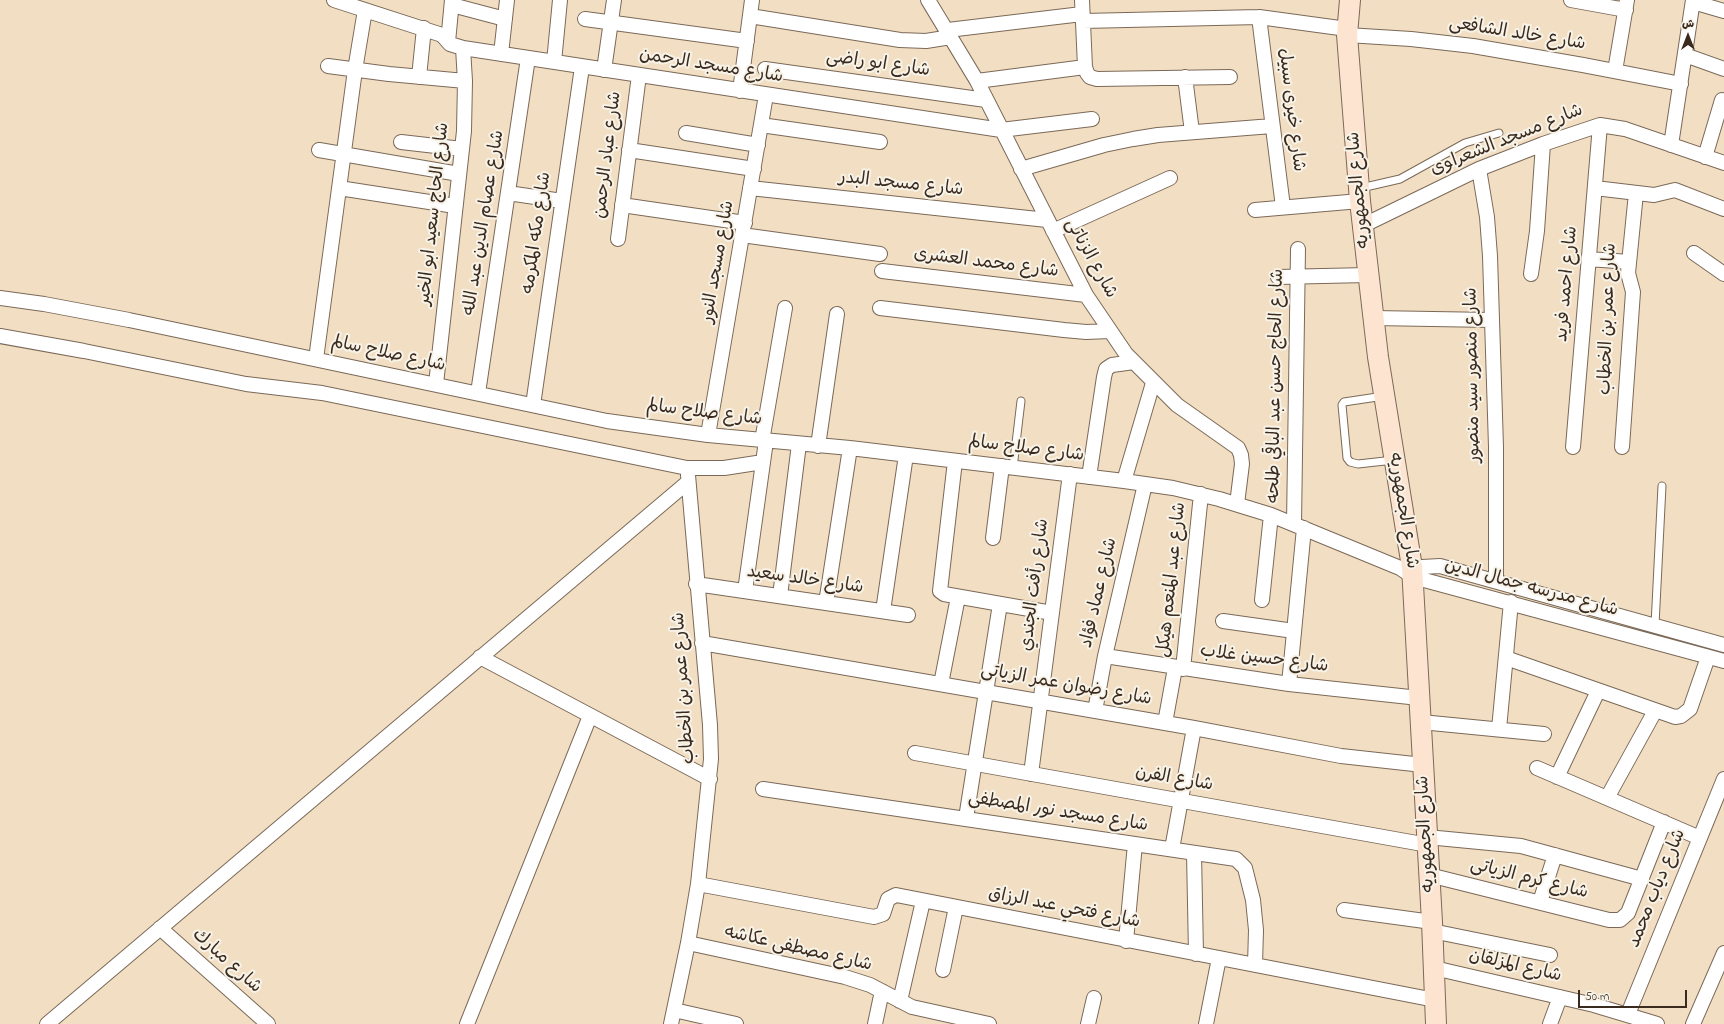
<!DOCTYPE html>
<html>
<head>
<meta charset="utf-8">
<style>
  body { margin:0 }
  #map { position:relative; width:1724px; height:1024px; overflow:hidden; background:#f2dfc3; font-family:"Indie Flower","Playpen Sans Arabic",sans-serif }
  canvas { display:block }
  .north { position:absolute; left:1668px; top:16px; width:40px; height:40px; -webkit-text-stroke:3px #f7f3e8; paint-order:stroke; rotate:0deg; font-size:11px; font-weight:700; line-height:16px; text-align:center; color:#3b2a1e }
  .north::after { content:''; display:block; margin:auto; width:14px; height:18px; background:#3b2a1e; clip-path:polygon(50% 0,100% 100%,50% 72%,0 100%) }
  .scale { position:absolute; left:1578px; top:990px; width:109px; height:18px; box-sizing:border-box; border:2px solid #3b2a1e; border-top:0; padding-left:5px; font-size:12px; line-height:14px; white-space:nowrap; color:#3b2a1e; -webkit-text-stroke:3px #f7f3e8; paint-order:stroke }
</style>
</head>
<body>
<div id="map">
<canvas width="1724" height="1024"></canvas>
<div class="north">ش</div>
<div class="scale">50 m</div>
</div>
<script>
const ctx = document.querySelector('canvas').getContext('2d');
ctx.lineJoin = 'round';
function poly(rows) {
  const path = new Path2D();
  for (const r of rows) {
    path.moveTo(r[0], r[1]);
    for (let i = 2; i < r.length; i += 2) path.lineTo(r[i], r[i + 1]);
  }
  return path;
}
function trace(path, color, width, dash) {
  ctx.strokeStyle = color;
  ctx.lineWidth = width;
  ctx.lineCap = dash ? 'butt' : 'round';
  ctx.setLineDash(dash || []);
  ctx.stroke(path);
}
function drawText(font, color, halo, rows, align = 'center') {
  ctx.font = font + ' "Indie Flower","Playpen Sans Arabic",sans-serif';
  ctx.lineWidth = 4;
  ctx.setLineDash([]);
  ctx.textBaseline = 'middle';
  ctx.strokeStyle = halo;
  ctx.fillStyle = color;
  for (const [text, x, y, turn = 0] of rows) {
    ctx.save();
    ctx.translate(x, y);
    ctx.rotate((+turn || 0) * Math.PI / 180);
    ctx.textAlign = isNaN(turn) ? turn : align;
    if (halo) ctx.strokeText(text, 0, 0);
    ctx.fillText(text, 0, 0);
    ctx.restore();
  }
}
const lane = poly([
  [1361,188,1400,179,1465,143,1499,133],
  [1384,396,1344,402,1342,405,1347,458,1350,462,1358,464,1394,460],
  [1013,468,1021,401],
  [1655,625,1662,486]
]);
const street = poly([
  [334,0,436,33,442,35,450,44,463,48,1001,130,1092,119],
  [928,0,977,81,1086,295,1126,354,1177,405,1238,448,1241,455,1242,464,1237,504],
  [1082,0,1085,67,1087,73,1090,77,1097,79,1230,77],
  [1571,0,1626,10],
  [1693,2,1724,11],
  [452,5,505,19],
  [750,16,900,40,926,41,951,37],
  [1259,17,1283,207],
  [585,19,747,41],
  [1083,21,1259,17,1347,29],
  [948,30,1082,14],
  [1347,35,1411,39,1473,46,1583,65,1681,84],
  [448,42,452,0],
  [501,54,507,0],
  [1685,55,1724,69],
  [554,62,560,0],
  [328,66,389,74,465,81],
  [765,69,986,100],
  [604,70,614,0],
  [1615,71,1627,0],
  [419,77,424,28],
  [1185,77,1192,132],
  [977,81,1085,67],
  [740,91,752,0],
  [761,125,880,142],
  [686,133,758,145],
  [401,142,462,149],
  [1671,145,1693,0],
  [319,150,459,174],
  [629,150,754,169],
  [1705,157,1722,100],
  [1021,169,1104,145,1133,139,1158,135,1272,126],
  [1479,169,1487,217,1490,256,1496,447,1496,581],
  [339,188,455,206],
  [750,188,1047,220],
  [1595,188,1654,195,1675,190,1724,209],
  [508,193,562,201],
  [622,205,745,223],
  [1255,210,1360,201],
  [1362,226,1479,169,1543,144,1600,125,1625,129,1724,163],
  [1053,231,1170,178],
  [742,235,880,254],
  [618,239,639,75],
  [1694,253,1724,274],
  [1589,259,1629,262],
  [882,271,1086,295],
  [1531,274,1537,231,1543,144],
  [1278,277,1368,275],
  [0,298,44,304,129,320,607,421,708,435,850,448,1124,481,1173,488,1219,499,1271,515,1400,568,1413,577,1724,661],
  [880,308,1064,330,1086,332,1110,331],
  [1373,318,1492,320],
  [0,336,84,351,246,384,322,393,687,468,724,468,763,462],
  [316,359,355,70,365,10],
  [436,384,464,131,465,81,463,48],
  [478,393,528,58],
  [533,405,582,67],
  [708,435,766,95],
  [762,441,785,308],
  [818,446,837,314],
  [1573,447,1600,125],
  [1622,447,1633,292,1628,273,1636,193],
  [955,461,940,591,944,594,1052,613],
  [1089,477,1104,377,1106,369,1112,365,1134,362],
  [1124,481,1153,383],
  [1294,524,1298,249],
  [993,538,1002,466],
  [1404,568,1440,566,1724,645],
  [696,584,908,615],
  [745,591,766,441],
  [780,596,799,444],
  [1262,600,1271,515],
  [826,603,850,448],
  [883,611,906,455],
  [1223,621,1294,631],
  [702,643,1194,728,1341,756,1423,765],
  [1105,656,1289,684,1419,698],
  [480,657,710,779],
  [1506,658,1675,717,1681,716,1690,709,1708,657],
  [1183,669,1201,494],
  [941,684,958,597],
  [1289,684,1304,528],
  [1095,711,1105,656,1145,484],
  [1421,722,1544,734],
  [1165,723,1175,668],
  [1499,729,1511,602],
  [915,753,1428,845],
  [1537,768,1700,838],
  [1031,774,1070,474],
  [1557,777,1598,691],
  [763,789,1236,859,1245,868,1253,900,1256,930,1255,965],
  [1607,798,1655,711],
  [966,818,1000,604],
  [1427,837,1521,846,1642,879],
  [1172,849,1194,728],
  [1194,853,1196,954],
  [1429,875,1609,920,1620,920,1628,913,1664,822],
  [698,884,874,917,883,914,888,899,896,895,1435,1000],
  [1540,902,1555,855],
  [1344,910,1432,922],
  [160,928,268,1024],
  [1432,931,1550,955],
  [1126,941,1135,844],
  [688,943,845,977,870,985,912,1007,989,1024],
  [1434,968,1594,1005,1657,1024],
  [943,970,956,907],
  [900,1001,923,901],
  [674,1010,736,1024],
  [1628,1014,1724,779],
  [47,1024,688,482],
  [467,1024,590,716],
  [671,1024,688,943,698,884,711,759,710,725,688,475],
  [875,1024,882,991],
  [1088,1024,1094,998],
  [1206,1024,1219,958],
  [1550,1024,1560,997],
  [1693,1024,1724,953]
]);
const secondary = poly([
  [1350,0,1347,35,1360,201,1378,357,1412,567,1432,922,1436,1024]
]);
const streetNames = [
  ["شارع خالد الشافعى",1517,35,9],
  ["شارع ابو راضى",878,65,8],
  ["شارع مسجد الرحمن",711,67,9],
  ["شارع خيرى سبيل",1290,110,83],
  ["شارع مسجد الشعراوى",1507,141,-22],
  ["شارع عباد الرحمن",609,155,-83],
  ["شارع مسجد البدر",901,185,6],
  ["شارع الجمهوريه",1360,190,-95],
  ["شارع الحاج سعيد ابو الخير",435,214,-84],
  ["شارع عصام الدين عبد الله",485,223,-81],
  ["شارع مكه المكرمه",538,233,-82],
  ["شارع الزناتى",1090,259,61],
  ["شارع مسجد النور",719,262,-80],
  ["شارع محمد العشرى",986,264,7],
  ["شارع احمد فريد",1568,284,-85],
  ["شارع عمر بن الخطاب",1609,319,-88],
  ["شارع صلاح سالم",388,355,12],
  ["شارع منصور سيد منصور",1474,375,-91],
  ["شارع الحاج حسن عبد الباقي طلحه",1277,386,-89],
  ["شارع صلاح سالم",704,414,7],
  ["شارع صلاح سالم",1026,450,7],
  ["شارع الجمهوريه",1402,511,81],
  ["شارع عبد المنعم هيكل",1173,580,-84],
  ["شارع خالد سعيد",805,581,8],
  ["شارع رأفت الجندي",1036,585,-83],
  ["شارع مدرسه جمال الدين",1531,589,15],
  ["شارع عماد فؤاد",1100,593,-77],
  ["شارع حسين غلاب",1264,660,7],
  ["شارع رضوان عمر الزياتى",1066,686,10],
  ["شارع عمر بن الخطاب",685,688,-94],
  ["شارع الفرن",1174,780,10],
  ["شارع مسجد نور المصطفى",1058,813,9],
  ["شارع الجمهوريه",1427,834,-93],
  ["شارع كرم الزياتى",1529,880,14],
  ["شارع دياب محمد",1658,889,-68],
  ["شارع فتحي عبد الرزاق",1064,909,11],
  ["شارع مصطفى عكاشه",798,950,13],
  ["شارع مبارك",226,962,42],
  ["شارع المزلقان",1515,967,13]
];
trace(lane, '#7b6958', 9);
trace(street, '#7b6958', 16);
trace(secondary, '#7b6958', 22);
trace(lane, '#fff', 7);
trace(street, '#fff', 14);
trace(secondary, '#fde4d1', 20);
drawText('18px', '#3b2a1e', '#f7f3e8', streetNames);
</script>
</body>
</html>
